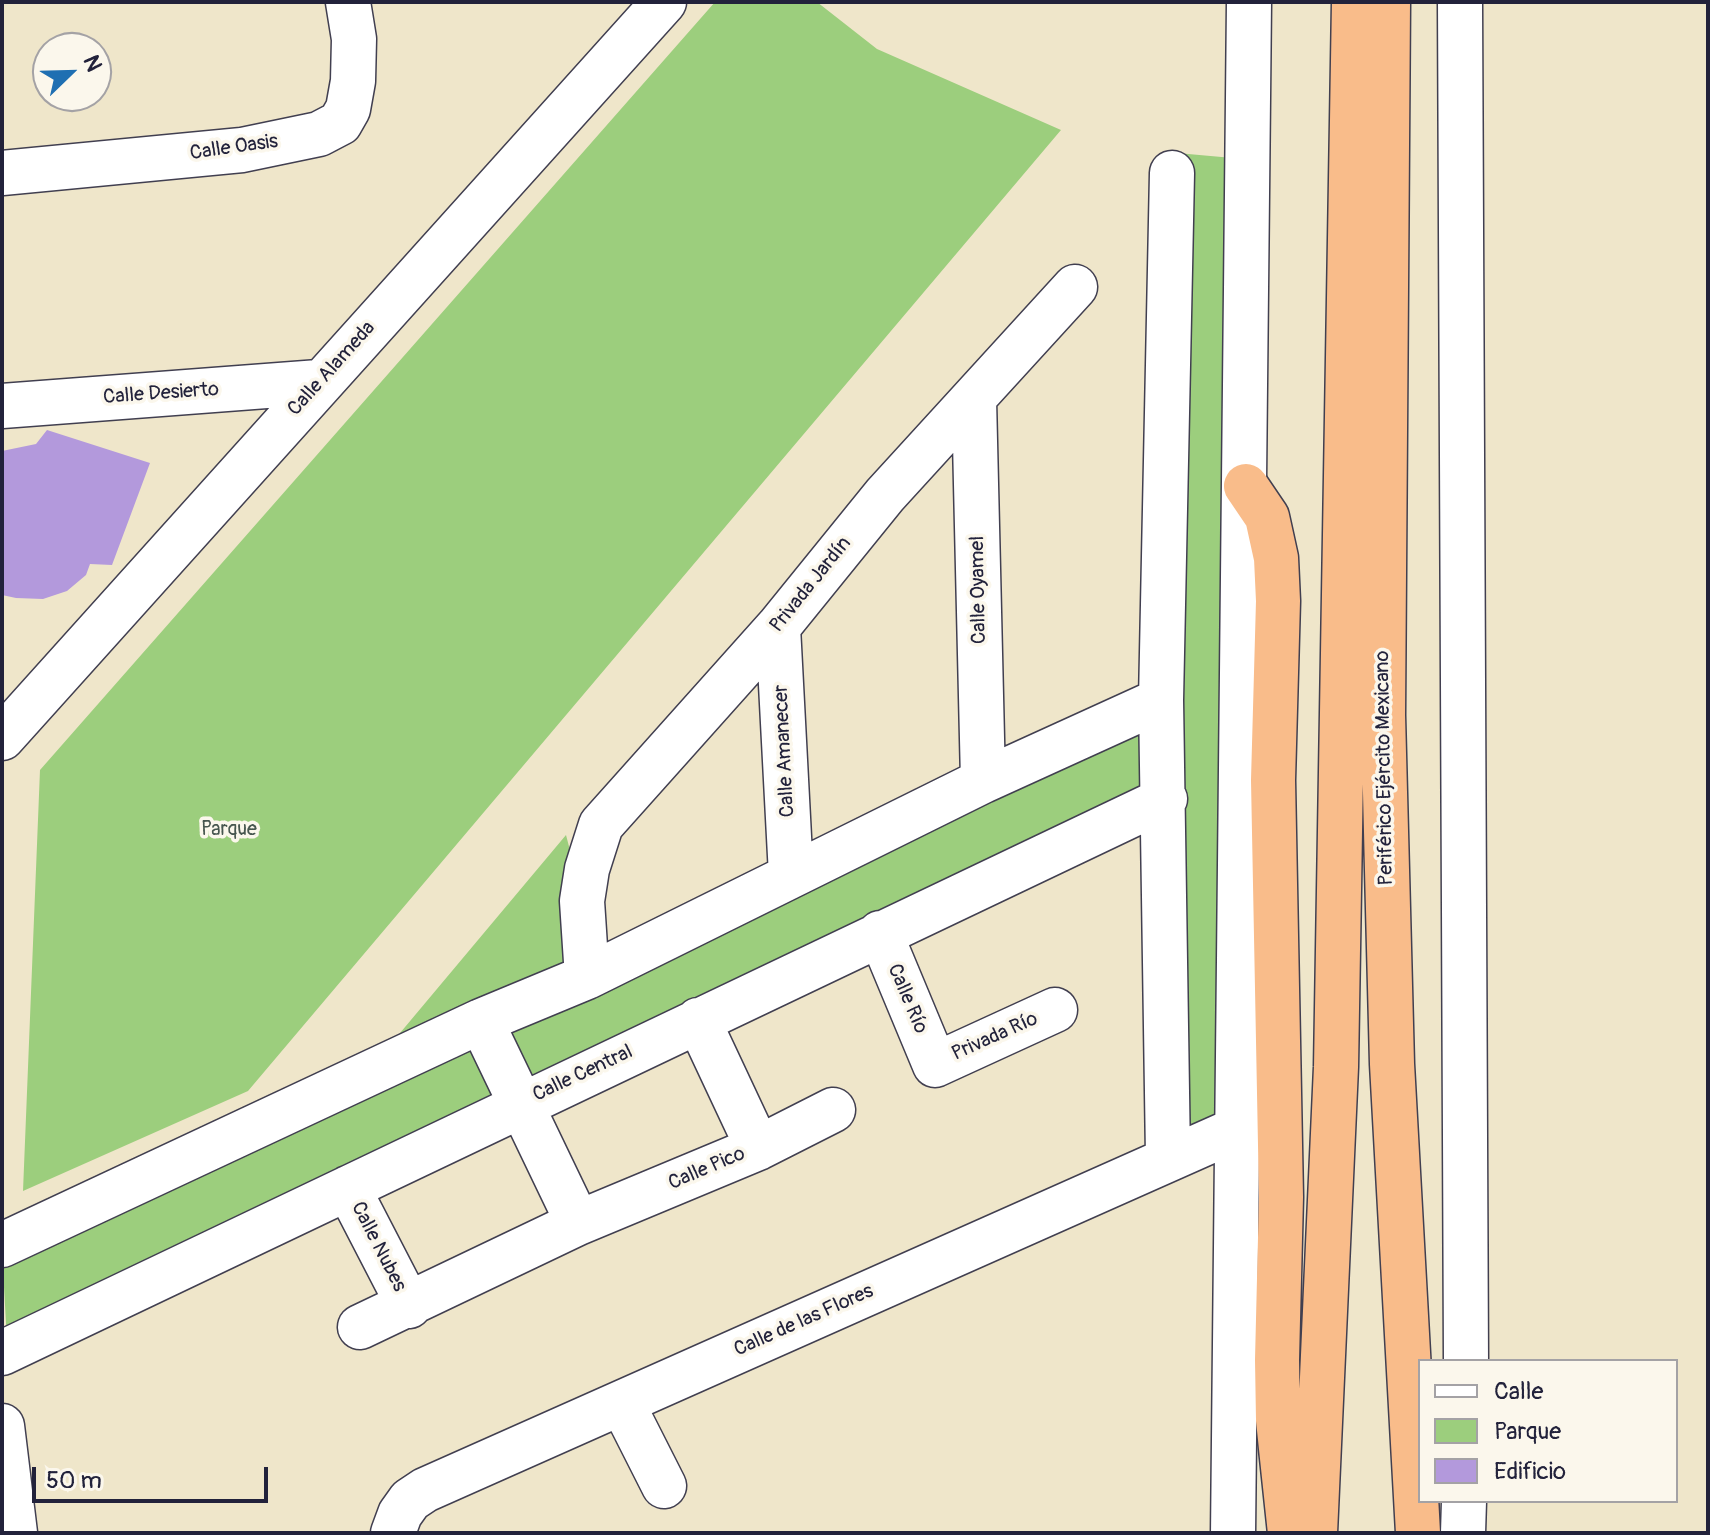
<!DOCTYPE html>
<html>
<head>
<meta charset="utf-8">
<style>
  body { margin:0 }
  #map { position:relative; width:1710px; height:1535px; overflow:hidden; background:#efe6ca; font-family:Pangolin,sans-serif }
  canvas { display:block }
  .frame { position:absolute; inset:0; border:4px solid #22223b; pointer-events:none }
  .legend { position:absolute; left:1418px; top:1359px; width:260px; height:144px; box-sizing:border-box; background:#fbf7ec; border:2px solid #a4a2a5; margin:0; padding:10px 14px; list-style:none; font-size:24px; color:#22223b }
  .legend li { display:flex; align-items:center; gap:16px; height:40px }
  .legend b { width:40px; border:2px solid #a4a2a5 }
  .north { position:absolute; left:32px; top:32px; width:80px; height:80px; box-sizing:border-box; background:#fbf7ec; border:2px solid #a4a2a5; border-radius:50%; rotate:67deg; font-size:22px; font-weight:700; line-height:32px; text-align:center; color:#22223b }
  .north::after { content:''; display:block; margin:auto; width:28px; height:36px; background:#1f6fb2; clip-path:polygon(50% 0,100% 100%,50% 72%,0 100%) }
  .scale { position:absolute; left:32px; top:1467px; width:236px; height:36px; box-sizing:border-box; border:4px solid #22223b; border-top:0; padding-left:10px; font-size:24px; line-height:28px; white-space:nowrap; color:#22223b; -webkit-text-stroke:6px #fbf7ec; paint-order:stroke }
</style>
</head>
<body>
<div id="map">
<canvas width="1710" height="1535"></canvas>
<div class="frame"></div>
<ul class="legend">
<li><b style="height:10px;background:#fff"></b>Calle</li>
<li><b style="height:22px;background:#9cce7d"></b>Parque</li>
<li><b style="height:22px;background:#b399dc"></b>Edificio</li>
</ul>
<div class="north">N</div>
<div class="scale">50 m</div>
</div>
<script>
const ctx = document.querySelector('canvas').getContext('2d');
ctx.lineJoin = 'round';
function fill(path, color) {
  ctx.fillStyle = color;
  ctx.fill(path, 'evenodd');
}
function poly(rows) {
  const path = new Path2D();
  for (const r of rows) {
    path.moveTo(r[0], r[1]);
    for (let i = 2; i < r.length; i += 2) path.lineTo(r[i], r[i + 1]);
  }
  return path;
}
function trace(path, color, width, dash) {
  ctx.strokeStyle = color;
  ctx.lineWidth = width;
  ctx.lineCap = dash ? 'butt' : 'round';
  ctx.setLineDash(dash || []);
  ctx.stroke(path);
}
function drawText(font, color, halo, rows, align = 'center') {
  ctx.font = font + ' Pangolin,sans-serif';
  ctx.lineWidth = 7;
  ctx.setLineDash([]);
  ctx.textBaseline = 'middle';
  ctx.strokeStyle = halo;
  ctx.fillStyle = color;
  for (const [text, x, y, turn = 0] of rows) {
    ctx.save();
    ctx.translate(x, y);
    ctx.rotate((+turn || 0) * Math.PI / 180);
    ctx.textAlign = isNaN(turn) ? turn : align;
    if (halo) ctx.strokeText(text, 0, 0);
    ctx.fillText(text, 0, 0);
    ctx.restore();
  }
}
const green = poly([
  [715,2,817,2,877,49,1061,130,248,1091,23,1191,40,770],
  [1177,153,1244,159,1227,1117,1181,1136],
  [1159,703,1163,797,524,1095,488,1022],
  [566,835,577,877,577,968,395,1039],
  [479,1026,516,1102,7,1341,2,1251]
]);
const building = poly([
  [47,430,150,463,112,565,90,564,86,575,67,591,43,599,16,598,2,595,2,451,36,444]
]);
const minor = poly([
  [1460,2,1466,1361],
  [2,173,242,150,319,134,340,123,348,109,353,81,354,39,348,2],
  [974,399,983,781],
  [2,406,319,382],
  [778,627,791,875],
  [2,738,664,2],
  [880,933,935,1065,1055,1010],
  [587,977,582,901,587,869,601,825,778,627,885,495,1075,287],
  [698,1020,758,1148],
  [481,1021,578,1223],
  [1168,1157,1161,700,1172,173],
  [348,1188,409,1306],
  [2,1245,481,1021,587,977,983,781,1161,700],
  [360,1327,578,1223,758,1148,833,1110],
  [2,1353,1165,799],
  [622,1403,664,1486],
  [2,1426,15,1533],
  [393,1533,400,1514,410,1500,425,1490,1235,1130],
  [1233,1533,1249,2],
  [1463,1533,1464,1501]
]);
const highway = poly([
  [1388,2,1383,715,1392,1064,1418,1533],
  [1246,486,1267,517,1276,558,1278,601,1273,780,1281,1197,1277,1360,1278,1420,1290,1533],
  [1315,1533,1336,1067,1354,2]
]);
const streetNames = [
  ["Calle Oasis",234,148,-8],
  ["Calle Alameda",332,369,-48],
  ["Calle Desierto",161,394,-4],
  ["Privada Jardín",811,585,-51],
  ["Calle Oyamel",979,590,-91],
  ["Calle Amanecer",785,751,-93],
  ["Periférico Ejército Mexicano",1385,768,-91],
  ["Calle Río",907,999,67],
  ["Privada Río",995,1037,-24],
  ["Calle Central",583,1074,-25],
  ["Calle Pico",707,1169,-23],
  ["Calle Nubes",378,1247,63],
  ["Calle de las Flores",804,1321,-24]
];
const parkNames = [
  ["Parque",229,830]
];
fill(green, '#9cce7d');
fill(building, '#b399dc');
trace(minor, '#413f50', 47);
trace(highway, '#413f50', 47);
trace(minor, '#fff', 44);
trace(highway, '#f9bc8a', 44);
drawText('20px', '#22223b', '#fbf7ec', streetNames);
drawText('20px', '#47564f', '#fbf7ec', parkNames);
</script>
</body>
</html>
